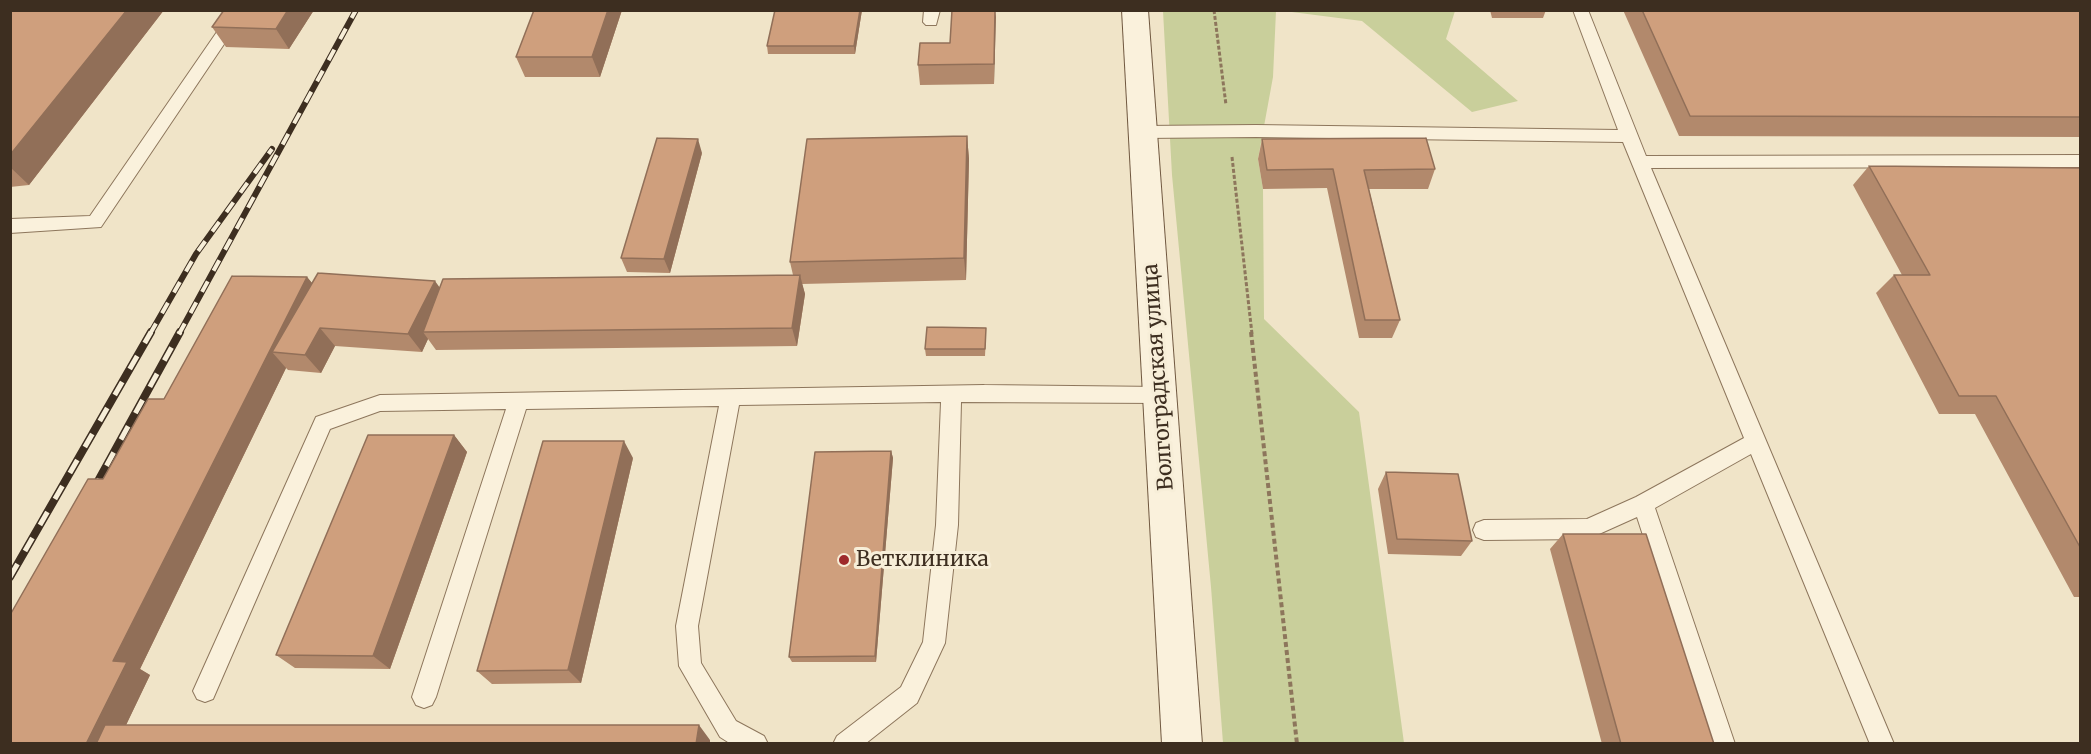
<!DOCTYPE html>
<html>
<head>
<meta charset="utf-8">
<style>
  body { margin:0 }
  #map { position:relative; width:2091px; height:754px; overflow:hidden; background:#f0e4c8; font-family:Merriweather,serif }
  canvas { display:block }
  .frame { position:absolute; inset:0; border:12px solid #3d2e20; pointer-events:none }
</style>
</head>
<body>
<div id="map">
<canvas width="2091" height="754"></canvas>
<div class="frame"></div>
</div>
<script>
const ctx = document.querySelector('canvas').getContext('2d');
ctx.lineJoin = 'round';
function fill(path, color) {
  ctx.fillStyle = color;
  ctx.fill(path, 'evenodd');
}
function poly(rows) {
  const path = new Path2D();
  for (const r of rows) {
    path.moveTo(r[0], r[1]);
    for (let i = 2; i < r.length; i += 2) path.lineTo(r[i], r[i + 1]);
  }
  return path;
}
function trace(path, color, width, dash) {
  ctx.strokeStyle = color;
  ctx.lineWidth = width;
  ctx.lineCap = dash ? 'butt' : 'round';
  ctx.setLineDash(dash || []);
  ctx.stroke(path);
}
function drawText(font, color, halo, rows, align = 'center') {
  ctx.font = font + ' Merriweather,serif';
  ctx.lineWidth = 6;
  ctx.setLineDash([]);
  ctx.textBaseline = 'middle';
  ctx.strokeStyle = halo;
  ctx.fillStyle = color;
  for (const [text, x, y, turn = 0] of rows) {
    ctx.save();
    ctx.translate(x, y);
    ctx.rotate((+turn || 0) * Math.PI / 180);
    ctx.textAlign = isNaN(turn) ? turn : align;
    if (halo) ctx.strokeText(text, 0, 0);
    ctx.fillText(text, 0, 0);
    ctx.restore();
  }
}
const green = poly([
  [1163,11,1276,11,1273,77,1258,159,1263,189,1264,319,1359,412,1404,743,1223,743,1211,587,1172,175],
  [1284,11,1455,11,1446,39,1518,101,1472,112,1362,21]
]);
const pathFar1 = poly([
  [1214,10,1226,105],
  [1232,157,1252,334]
]);
const path = poly([
  [1251,332,1297,744]
]);
const lane = poly([
  [232,10,247,10,101,227,10,233,10,219,90,216,232,10],
  [924,10,940,10,936,25,926,25,923,22,924,10],
  [1573,10,1588,10,1646,156,2080,155,2080,167,1651,168,1894,744,1870,744,1751,454,1655,508,1735,744,1711,744,1637,517,1588,539,1484,540,1476,537,1473,530,1476,523,1484,520,1587,519,1636,497,1744,438,1623,142,1256,137,1143,138,1137,136,1135,132,1137,128,1143,126,1256,125,1618,130,1573,10],
  [984,385,1160,387,1167,389,1170,395,1167,401,1160,403,961,402,958,525,945,643,917,703,865,744,833,744,837,736,901,687,923,642,936,525,941,402,739,405,698,626,701,663,736,721,764,736,768,744,731,744,720,737,679,666,676,626,719,406,526,409,436,697,432,705,424,708,416,705,412,697,506,409,380,411,330,429,213,699,205,702,197,699,193,691,316,417,380,395,984,385]
]);
const secondary = poly([
  [1122,10,1148,10,1202,744,1162,744,1122,10]
]);
const railFar1 = poly([
  [150,334,196,254,272,149],
  [179,334,356,10]
]);
const rail = poly([
  [92,492,180,332],
  [10,577,151,332]
]);
const wall = poly([
  [10,10,164,10,29,185,10,187],
  [224,10,314,10,289,49,226,47,212,27],
  [622,10,600,77,525,77,516,57],
  [862,10,855,54,768,54,767,46],
  [952,10,995,10,994,84,920,85,918,65,950,43],
  [1490,10,1546,10,1543,18,1492,18],
  [1623,10,2080,10,2080,137,1679,136],
  [967,136,969,159,966,280,802,284,805,294,797,346,436,350,428,339,422,352,335,346,321,373,288,370,286,368,140,669,150,675,126,725,710,740,10,744,103,479,164,399,307,277,312,283,440,288,793,275,790,262],
  [1262,139,1435,169,1428,189,1369,189,1400,320,1392,338,1359,338,1327,188,1263,189,1258,159],
  [702,153,670,273,627,272,621,258],
  [1869,166,2080,168,2080,597,2074,597,1975,414,1939,414,1876,293,1894,275,1902,275,1853,185],
  [986,335,985,356,926,356,925,349],
  [454,435,467,452,390,669,295,668,276,655],
  [891,451,893,458,876,662,792,662,789,657],
  [633,458,581,683,492,684,477,671],
  [1386,472,1472,541,1461,556,1388,554,1378,489],
  [1563,534,1714,744,1602,744,1550,549]
]);
const shadedWall = poly([
  [127,10,164,10,29,185,10,167,10,155],
  [288,10,314,10,289,49,276,29],
  [608,10,622,10,600,77,592,57],
  [860,10,862,10,855,54,854,46],
  [995,10,996,17,994,84,994,64],
  [967,136,969,159,966,280,964,258],
  [698,139,702,153,670,273,664,259],
  [800,275,805,294,797,346,792,328],
  [307,277,322,295,272,352,286,368,140,669,150,675,117,744,86,744,113,661],
  [435,281,448,299,423,332,428,339,422,352,408,334],
  [320,328,335,346,321,373,305,355],
  [454,435,467,452,390,669,373,656],
  [624,441,633,458,581,683,568,670],
  [891,451,893,458,876,662,875,656],
  [699,725,710,740,710,744,696,744]
]);
const building = poly([
  [10,10,127,10,10,155,10,10],
  [224,10,288,10,276,29,212,27,224,10],
  [534,10,608,10,592,57,516,57,534,10],
  [775,10,860,10,854,46,767,46,775,10],
  [952,10,995,10,994,64,918,65,920,43,950,43,952,10],
  [1642,10,2080,10,2080,117,1690,116,1642,10],
  [967,136,964,258,790,262,807,139,967,136],
  [657,138,698,139,664,259,621,258,657,138],
  [1426,138,1435,169,1364,170,1400,320,1365,320,1333,169,1267,170,1262,139,1426,138],
  [1869,166,2080,168,2080,547,1996,396,1959,396,1894,275,1930,275,1869,166],
  [318,273,435,281,408,334,320,328,305,355,272,352,318,273],
  [800,275,792,328,423,332,443,279,800,275],
  [232,276,307,277,113,661,127,662,86,744,10,744,10,615,88,479,103,479,148,399,164,399,232,276],
  [927,327,986,328,985,349,925,349,927,327],
  [368,435,454,435,373,656,276,655,368,435],
  [543,441,624,441,568,670,477,671,543,441],
  [891,451,875,656,789,657,815,452,891,451],
  [1386,472,1458,474,1472,541,1397,539,1386,472],
  [1563,534,1646,534,1714,744,1621,744,1563,534],
  [105,725,699,725,696,744,96,744,105,725]
]);
const markers = [
  [844,560,6,"#9e2a2b"]
];
const streetNames = [
  ["Волгоградская улица",1159,377,-94]
];
const poiNames = [
  ["Ветклиника",856,560]
];
fill(green, '#c9cf9b');
trace(lane, '#8d765c', 2);
trace(secondary, '#6f573f', 2);
trace(pathFar1, '#8d765c', 3, [4, 2]);
trace(path, '#8d765c', 4, [5, 3]);
fill(lane, '#faf1dc');
fill(secondary, '#faf1dc');
trace(railFar1, '#3d2e20', 6);
trace(rail, '#3d2e20', 8);
trace(railFar1, '#f7eed8', 4, [12]);
trace(rail, '#f7eed8', 5, [15]);
fill(wall, '#b2896c');
fill(shadedWall, '#916f58');
fill(building, '#cf9f7d');
trace(building, '#916f58', 1.5);
for (const [x, y, r, color] of markers) {
  const dot = new Path2D();
  dot.arc(x, y, r, 0, 2 * Math.PI);
  ctx.fillStyle = color;
  ctx.fill(dot);
  trace(dot, '#f7eed8', 2);
}
drawText('21px', '#3d2e20', '#f7eed8', streetNames);
drawText('21px', '#3d2e20', '#f7eed8', poiNames, 'left');
</script>
</body>
</html>
